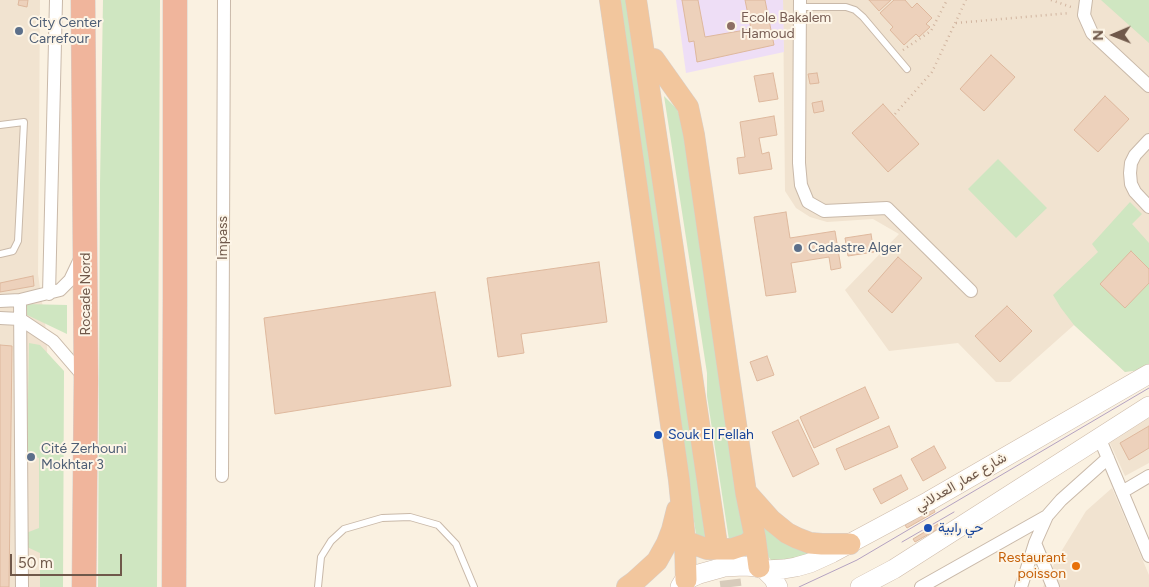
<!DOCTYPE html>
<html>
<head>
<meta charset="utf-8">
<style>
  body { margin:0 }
  #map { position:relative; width:1149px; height:587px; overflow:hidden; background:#faf1e1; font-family:Figtree,sans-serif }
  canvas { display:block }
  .north { position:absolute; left:1089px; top:10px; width:50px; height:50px; -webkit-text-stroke:4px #fdf5e7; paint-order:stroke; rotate:269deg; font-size:14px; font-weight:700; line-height:20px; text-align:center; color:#6f584a }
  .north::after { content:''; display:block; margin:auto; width:18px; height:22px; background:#6f584a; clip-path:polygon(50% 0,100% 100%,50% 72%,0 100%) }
  .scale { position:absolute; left:10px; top:554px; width:112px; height:22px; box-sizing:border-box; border:2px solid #6f584a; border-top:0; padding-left:6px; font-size:15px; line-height:18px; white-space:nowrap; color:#6f584a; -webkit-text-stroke:4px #fdf5e7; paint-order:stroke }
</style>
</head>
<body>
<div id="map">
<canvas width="1149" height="587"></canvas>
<div class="north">N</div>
<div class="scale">50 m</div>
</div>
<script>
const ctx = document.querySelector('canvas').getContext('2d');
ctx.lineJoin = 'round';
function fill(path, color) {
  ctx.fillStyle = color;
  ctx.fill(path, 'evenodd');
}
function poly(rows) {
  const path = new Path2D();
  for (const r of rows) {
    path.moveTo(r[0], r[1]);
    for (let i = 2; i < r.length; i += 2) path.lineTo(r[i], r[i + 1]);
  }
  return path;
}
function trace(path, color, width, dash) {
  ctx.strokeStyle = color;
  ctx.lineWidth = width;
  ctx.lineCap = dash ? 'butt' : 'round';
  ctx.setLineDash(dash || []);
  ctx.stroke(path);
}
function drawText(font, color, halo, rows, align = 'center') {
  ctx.font = font + ' Figtree,Vazirmatn,sans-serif';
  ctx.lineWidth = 4;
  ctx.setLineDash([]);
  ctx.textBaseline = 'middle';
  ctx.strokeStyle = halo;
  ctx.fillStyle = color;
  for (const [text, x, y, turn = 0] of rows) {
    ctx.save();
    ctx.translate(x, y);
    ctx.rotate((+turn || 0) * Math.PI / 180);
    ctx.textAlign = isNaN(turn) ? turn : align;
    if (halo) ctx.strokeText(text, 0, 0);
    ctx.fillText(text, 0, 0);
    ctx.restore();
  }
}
const residential = poly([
  [0,0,40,0,38,274,47,337,48,587,0,587],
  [783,0,1149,0,1149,365,1125,372,1074,325,1010,382,996,382,958,343,889,351,845,290,899,234,873,219,827,222,810,217,796,208,785,191],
  [1149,417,1149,463,1125,476,1109,441],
  [1112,488,1149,575,1149,587,1043,587,1056,560,1086,511]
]);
const education = poly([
  [676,0,783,0,784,52,686,73]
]);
const green = poly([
  [103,0,160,0,157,587,98,587,100,184],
  [615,0,629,0,680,366,690,412,711,542,729,540,707,396,707,373,664,96,677,109,682,122,747,527,747,535,735,542,710,546,703,545,697,541],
  [1101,0,1149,0,1149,43],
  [998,159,1047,208,1016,238,968,189],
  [1130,202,1142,214,1132,224,1149,243,1149,365,1141,370,1125,372,1074,325,1061,308,1053,295,1098,252,1092,244],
  [25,304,67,305,67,334,25,314],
  [29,343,40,345,64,371,63,587,40,587,40,553,27,547,26,533,39,528,39,458,27,455],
  [760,517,817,552,781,564,771,560,763,550]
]);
const building = poly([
  [19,0,28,0,27,7,18,5,19,0],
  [682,0,698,0,705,37,751,29,745,0,765,0,774,45,697,62,694,41,689,42,682,0],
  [869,0,891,0,879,11,869,0],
  [894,0,905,0,912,8,917,3,932,18,926,24,930,27,919,37,916,34,904,45,890,30,893,27,880,13,894,0],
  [991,55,1015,77,984,111,960,89,991,55],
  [773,73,778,99,759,102,754,76,773,73],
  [817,73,819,83,810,84,808,74,817,73],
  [1105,96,1129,119,1098,152,1074,130,1105,96],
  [822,101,824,111,814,113,812,103,822,101],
  [883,104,919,144,888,172,852,133,883,104],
  [774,116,777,135,759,138,762,154,769,152,772,169,739,174,737,158,745,157,740,122,774,116],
  [786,212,790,238,835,231,841,268,831,270,829,257,791,263,796,292,766,296,754,217,786,212],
  [871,234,874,252,848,256,845,238,871,234],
  [1131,251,1149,269,1149,283,1125,308,1100,284,1131,251],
  [898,257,922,278,892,313,868,291,898,257],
  [599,262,607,322,521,334,524,353,498,357,487,278,599,262],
  [33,276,34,286,0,292,0,283,33,276],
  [435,292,451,386,275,414,264,318,435,292],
  [1007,306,1032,331,1000,362,975,336,1007,306],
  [0,345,12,346,9,587,0,587,0,345],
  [767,356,774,375,757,381,750,362,767,356],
  [865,387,879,418,814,448,800,417,865,387],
  [798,420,819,464,793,477,772,432,798,420],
  [889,426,898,447,845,470,836,449,889,426],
  [1149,426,1149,448,1129,460,1120,443,1149,426],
  [934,446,946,468,923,481,911,459,934,446],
  [901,475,908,489,881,504,873,489,901,475],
  [933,508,935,512,907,528,905,525,933,508],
  [941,522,943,526,915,542,913,539,941,522]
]);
const trunkTunnel = poly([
  [726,548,731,587]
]);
const path = poly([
  [1051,0,1071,7],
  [956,23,1070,13],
  [903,50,931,31,947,0],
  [895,114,932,72,966,0]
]);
const service = poly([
  [800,7,846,7,855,10,863,17,907,69],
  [0,125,24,122,18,241,13,251,0,254],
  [318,587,321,557,331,541,344,529,382,518,410,517,438,525,456,544,474,587]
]);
const minor = poly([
  [800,0,799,163,801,185,808,202,824,211,887,208,971,291],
  [1086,0,1084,15,1092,33,1149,86],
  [1149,140,1135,155,1131,163,1130,173,1131,184,1135,192,1149,207],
  [49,294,56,0],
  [20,300,22,587],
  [0,301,20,300,60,290,70,280,80,259],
  [0,318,20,319],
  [20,319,53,341,84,377],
  [1099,437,1149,556],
  [222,476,224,0],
  [1122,492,1149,476],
  [1035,543,1053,587],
  [921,587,1047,516],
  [1021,587,1035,543,1047,516,1061,500,1108,458]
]);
const secondary = poly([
  [765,570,784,569,796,567,810,563,832,553,929,501,1149,374],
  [680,587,683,582,686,580,699,574,724,567,744,566,759,567,765,570,773,578,778,587],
  [860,587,894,569,1149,406]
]);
const trunk = poly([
  [610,0,679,480,685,541,686,580],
  [636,0,716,538],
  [654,59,688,107,694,135,746,493,755,537,759,567],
  [747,493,771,520,787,533,797,538,810,543,822,544,850,544],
  [685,541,707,549,732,549,747,544,755,537],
  [627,587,634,582,657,561,667,543,672,530,677,510]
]);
const motorway = poly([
  [83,0,86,380,84,587],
  [174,587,175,296,175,0]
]);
const tram = poly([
  [902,542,954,512],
  [799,587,857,560,1149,388]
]);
const markers = [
  [731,26,5,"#8d6e63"],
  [19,31,5,"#5c6f8a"],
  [798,248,5,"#5c6f8a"],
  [658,435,5,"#1a4fb4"],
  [31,457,5,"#5c6f8a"],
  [928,528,5,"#1a4fb4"],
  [1076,566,5,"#e8710a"]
];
const educationNames = [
  ["Ecole Bakalem",741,18],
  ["Hamoud",741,34]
];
const serviceNames = [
  ["City Center",29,23],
  ["Carrefour",29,39],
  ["Cadastre Alger",808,248],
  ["Cité Zerhouni",41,449],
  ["Mokhtar 3",41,465]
];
const streetNames = [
  ["Impass",223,238,-90],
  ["Rocade Nord",86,294,-90],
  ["شارع عمار العدلاني",961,482,-30]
];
const transitNames = [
  ["Souk El Fellah",668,435],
  ["حي رابية",938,528]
];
const foodNames = [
  ["Restaurant",1066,558],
  ["poisson",1066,574]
];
fill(residential, '#f1e3d0');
fill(education, '#eedef6');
fill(green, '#cfe6c1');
fill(building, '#edd1bb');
trace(building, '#deb89d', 1);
trace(trunkTunnel, '#d7cbbb', 21, [21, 11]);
trace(service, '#c9b9a9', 8);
trace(minor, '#c9b9a9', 14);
trace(secondary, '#cebbaa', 20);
trace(trunk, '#d7d0cc', 22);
trace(motorway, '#d7d0cc', 25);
trace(path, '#d1b49f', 2.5, [1, 4]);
trace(service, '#fff', 6);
trace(minor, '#fff', 12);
trace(secondary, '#fff', 19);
trace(trunk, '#f2c69d', 21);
trace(motorway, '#f0b59c', 24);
trace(tram, '#b4a2c1', 1);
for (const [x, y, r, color] of markers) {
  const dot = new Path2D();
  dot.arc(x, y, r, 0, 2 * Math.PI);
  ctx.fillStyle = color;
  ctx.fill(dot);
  trace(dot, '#fdf5e7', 2);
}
drawText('14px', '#785e54', '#fdf5e7', educationNames, 'left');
drawText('14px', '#4e5e75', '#fdf5e7', serviceNames, 'left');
drawText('14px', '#6f584a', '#fdf5e7', streetNames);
drawText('14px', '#164399', '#fdf5e7', transitNames, 'left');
drawText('14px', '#c56008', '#fdf5e7', foodNames, 'right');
</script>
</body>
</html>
